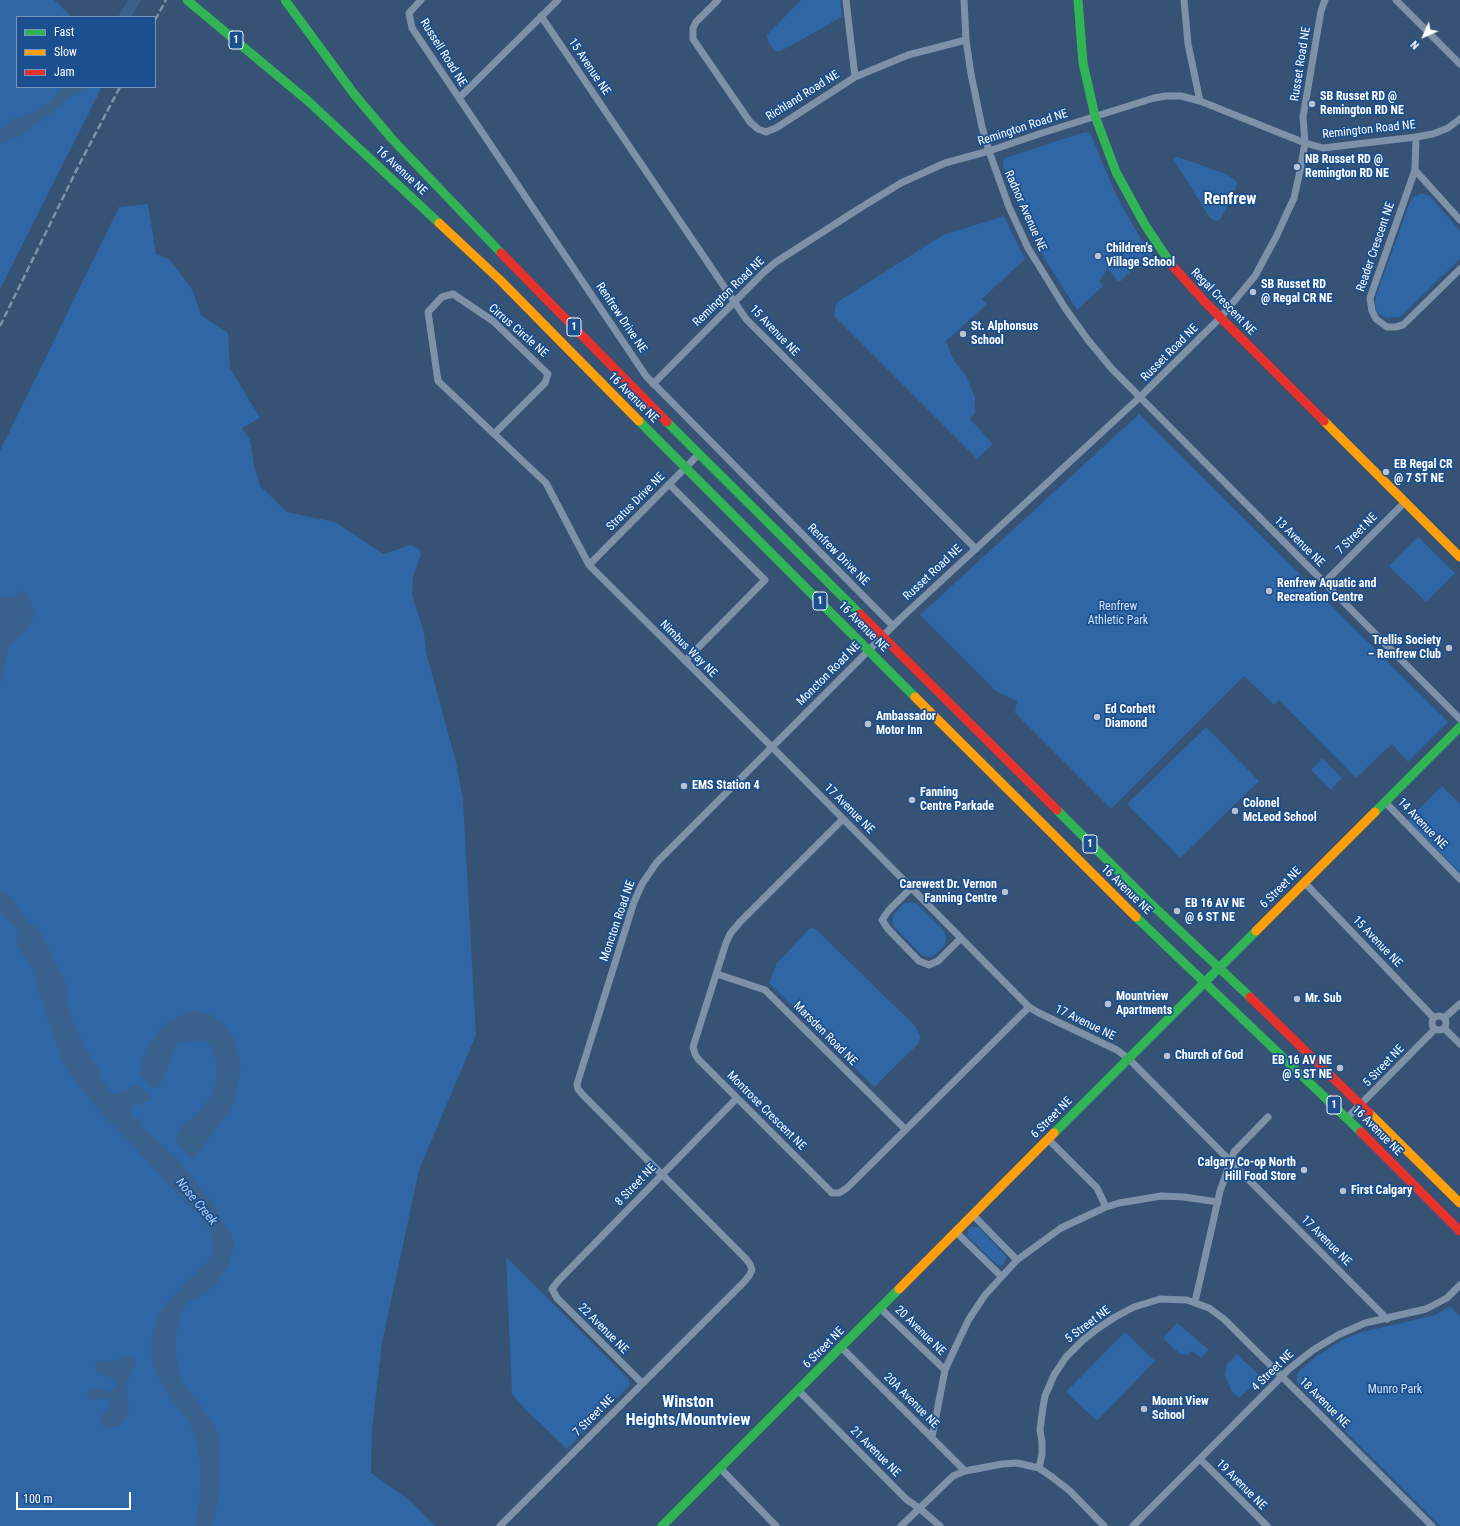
<!DOCTYPE html>
<html>
<head>
<meta charset="utf-8">
<style>
  body { margin:0 }
  #map { position:relative; width:1460px; height:1526px; overflow:hidden; background:#365274; font-family:"Roboto Condensed",sans-serif }
  canvas { display:block }
  .legend { position:absolute; left:16px; top:16px; width:140px; height:72px; box-sizing:border-box; background:#1b4f8f; border:1px solid #7695bc; margin:0; padding:5px 7px; list-style:none; font-size:12px; color:#fff }
  .legend li { display:flex; align-items:center; gap:8px; height:20px }
  .legend b { width:20px; border:1px solid #7695bc }
  .north { position:absolute; left:1404px; top:16px; width:40px; height:40px; -webkit-text-stroke:3px #1b4f8f; paint-order:stroke; rotate:225deg; font-size:11px; font-weight:700; line-height:16px; text-align:center; color:#fff }
  .north::after { content:''; display:block; margin:auto; width:14px; height:18px; background:#fff; clip-path:polygon(50% 0,100% 100%,50% 72%,0 100%) }
  .scale { position:absolute; left:16px; top:1492px; width:115px; height:18px; box-sizing:border-box; border:2px solid #fff; border-top:0; padding-left:5px; font-size:12px; line-height:14px; white-space:nowrap; color:#fff; -webkit-text-stroke:3px #1b4f8f; paint-order:stroke }
</style>
</head>
<body>
<div id="map">
<canvas width="1460" height="1526"></canvas>
<ul class="legend">
<li><b style="height:5px;background:#30b455"></b>Fast</li>
<li><b style="height:5px;background:#ff9f0a"></b>Slow</li>
<li><b style="height:5px;background:#e5322d"></b>Jam</li>
</ul>
<div class="north">N</div>
<div class="scale">100 m</div>
</div>
<script>
const ctx = document.querySelector('canvas').getContext('2d');
ctx.lineJoin = 'round';
function fill(path, color) {
  ctx.fillStyle = color;
  ctx.fill(path, 'evenodd');
}
function poly(rows) {
  const path = new Path2D();
  for (const r of rows) {
    if (r.length === 3) {
      path.moveTo(r[0] + r[2], r[1]);
      path.arc(r[0], r[1], r[2], 0, 2 * Math.PI);
      continue;
    }
    path.moveTo(r[0], r[1]);
    for (let i = 2; i < r.length; i += 2) path.lineTo(r[i], r[i + 1]);
  }
  return path;
}
function trace(path, color, width, dash) {
  ctx.strokeStyle = color;
  ctx.lineWidth = width;
  ctx.lineCap = dash ? 'butt' : 'round';
  ctx.setLineDash(dash || []);
  ctx.stroke(path);
}
function drawText(font, color, halo, rows, align = 'center') {
  ctx.font = font + ' "Roboto Condensed",sans-serif';
  ctx.lineWidth = 3.5;
  ctx.setLineDash([]);
  ctx.textBaseline = 'middle';
  ctx.strokeStyle = halo;
  ctx.fillStyle = color;
  for (const [text, x, y, turn = 0] of rows) {
    ctx.save();
    ctx.translate(x, y);
    ctx.rotate((+turn || 0) * Math.PI / 180);
    ctx.textAlign = isNaN(turn) ? turn : align;
    if (halo) ctx.strokeText(text, 0, 0);
    ctx.fillText(text, 0, 0);
    ctx.restore();
  }
}
const green = poly([
  [0,0,54,0,72,17,17,17,17,87,102,87,0,289],
  [801,0,840,0,842,17,781,51,776,51,772,48,768,40,767,35],
  [1085,132,1089,133,1091,135,1116,195,1137,232,1152,256,1144,264,1140,263,1138,264,1121,281,1118,281,1107,268,1100,281,1103,286,1077,310,1046,261,1030,231,1012,189,1003,165,1003,161,1005,158],
  [1178,157,1226,174,1236,181,1237,184,1231,200,1221,218,1218,221,1214,220,1210,218,1174,160,1175,158],
  [1419,194,1424,194,1429,195,1460,231,1460,259,1400,317,1387,318,1379,314,1376,310,1375,303,1376,296,1410,202,1414,197],
  [148,204,156,254,170,260,192,289,201,315,228,333,230,368,260,418,242,428,250,440,254,465,260,486,287,512,335,522,383,554,411,545,419,549,421,555,413,577,412,594,424,633,426,652,456,762,463,800,476,1035,419,1170,382,1343,372,1430,371,1473,408,1499,435,1526,0,1526,0,451,119,207],
  [1004,216,1025,259,982,299,987,304,946,341,954,361,965,374,975,397,975,413,970,419,993,444,977,459,834,316,836,303,943,235],
  [1139,414,1448,722,1408,762,1392,744,1356,778,1279,700,1274,705,1244,676,1111,809,1015,713,1017,701,1014,700,996,691,920,615],
  [1418,537,1455,573,1426,602,1389,566],
  [1206,727,1259,781,1180,858,1127,804],
  [1322,758,1342,778,1331,790,1311,770],
  [1442,786,1460,804,1460,873,1408,820],
  [912,902,917,904,945,932,946,939,944,946,932,957,927,957,922,955,894,927,892,921,894,914,903,904],
  [810,928,816,929,915,1026,920,1036,919,1043,874,1087,769,983,777,963],
  [971,1227,978,1227,1006,1256,1006,1259,1003,1265,997,1265,968,1237,968,1230],
  [506,1257,630,1381,629,1386,567,1449,526,1410,512,1394],
  [1450,1306,1460,1316,1460,1526,1440,1526,1297,1383,1297,1374,1300,1370,1317,1356,1342,1340,1362,1332,1384,1327,1435,1315],
  [1177,1323,1209,1350,1201,1358,1192,1351,1187,1355,1180,1354,1164,1339,1164,1337],
  [1125,1332,1155,1361,1097,1421,1066,1392],
  [1237,1354,1258,1374,1258,1381,1239,1398,1232,1392,1225,1376,1227,1364]
]);
const water = poly([
  [128,0,141,0,131,17,118,17],
  [63,87,85,87,77,95,70,97,62,105,31,128,21,136,12,138,0,144,0,130,8,125,9,121,12,119,23,117,38,110,49,102],
  [20,591,23,591,29,594,34,616,28,628,10,645,7,651,4,673,0,683,0,597,13,597],
  [0,889,13,899,26,920,39,930,51,953,55,964,63,977,66,985,67,1003,73,1021,85,1049,98,1068,103,1081,112,1093,116,1095,126,1091,132,1085,135,1085,140,1087,148,1095,151,1100,133,1106,131,1108,131,1114,134,1118,140,1119,143,1127,176,1158,193,1177,200,1188,213,1203,217,1211,230,1233,234,1244,228,1266,216,1283,208,1291,190,1301,185,1305,179,1320,176,1336,176,1352,178,1371,183,1383,209,1418,219,1436,219,1480,218,1499,212,1526,195,1526,199,1507,201,1475,198,1445,189,1422,173,1401,156,1373,152,1360,151,1340,157,1320,162,1309,187,1281,208,1262,213,1250,213,1242,209,1230,198,1214,180,1197,127,1139,100,1112,70,1074,62,1060,38,990,32,967,27,958,19,949,16,943,18,934,17,930,7,920,0,911],
  [192,1011,212,1015,225,1026,233,1038,240,1060,241,1068,235,1099,228,1112,193,1160,178,1144,176,1137,180,1129,199,1112,211,1096,216,1081,216,1060,211,1047,205,1040,185,1042,180,1041,177,1044,160,1086,157,1088,152,1087,139,1074,146,1049,160,1029,172,1019,187,1012],
  [127,1355,133,1356,136,1362,126,1384,129,1413,121,1425,106,1428,100,1423,100,1418,111,1407,111,1403,106,1398,90,1400,86,1396,87,1392,94,1388,99,1388,109,1392,115,1388,116,1385,113,1378,98,1374,95,1369,95,1366,99,1361,116,1361]
]);
const street = poly([
  [421,0,409,13,412,28,459,98],
  [558,0,459,98,646,376,893,626],
  [718,0,696,22,693,28,693,39,750,122,758,129,766,132,776,128,855,77,908,55,966,40],
  [846,0,855,77],
  [964,0,966,40,971,74,982,127,989,151,1009,207,1028,248,1065,308,1088,340,1112,369,1460,719],
  [1184,0,1188,44,1200,101],
  [1396,0,1460,64],
  [541,16,746,319,976,549],
  [1416,137,1415,170,1370,298,1372,311,1376,319,1387,327,1395,327,1403,325,1460,269],
  [1415,170,1460,220],
  [653,384,764,272,776,262,860,208,901,183,945,163,989,151,1042,133,1154,98,1166,96,1181,96,1200,101,1305,143,1323,148,1416,137,1433,134,1448,128,1460,119],
  [494,434,545,383,548,374,493,321,453,294,442,297,428,312,438,381,546,483,589,565,779,754,1029,1007,1039,1013,1117,1050,1129,1059,1387,1319],
  [669,484,765,580,685,661],
  [589,565,699,454],
  [1325,582,1405,502],
  [1385,802,1460,879],
  [843,819,740,922,730,934,726,943,693,1047,695,1054,698,1059,832,1193,839,1193,847,1188,1029,1007],
  [1304,882,1434,1018],
  [911,888,889,910,882,920,888,929,919,961,929,965,938,961,961,938],
  [717,974,765,990,905,1129],
  [1439,1023,7],
  [1444,1018,1460,1004],
  [1444,1028,1460,1044],
  [1347,1118,1435,1029],
  [1048,1139,1097,1188,1106,1207],
  [973,1215,1017,1260],
  [956,1232,1001,1276],
  [1195,1302,1220,1191,1234,1152,1268,1117],
  [880,1308,945,1370],
  [841,1347,965,1471],
  [642,1383,557,1298,552,1289,559,1280,737,1098],
  [798,1390,906,1499,919,1508,940,1526],
  [932,1437,945,1370,957,1344,969,1319,985,1295,1017,1260,1061,1228,1106,1207,1119,1203,1161,1196,1184,1197,1218,1202],
  [1200,1459,1267,1526],
  [720,1468,776,1526],
  [1039,1468,1042,1454,1042,1442,1040,1430,1043,1407,1045,1396,1054,1375,1066,1357,1082,1341,1097,1329,1115,1317,1134,1307,1160,1299,1187,1300,1209,1308,1224,1319,1432,1526],
  [500,1526,743,1283,749,1276,752,1270,750,1264,746,1259,583,1095,578,1089,577,1084,634,902,642,884,657,862,901,618,1140,397,1220,318,1255,276,1276,237,1294,198,1300,171,1305,143,1303,117,1311,70,1321,11,1325,0],
  [901,1526,953,1476,965,1471,1002,1464,1017,1463,1039,1468,1052,1477,1070,1491,1104,1526],
  [1133,1526,1289,1369,1313,1350,1338,1335,1365,1323,1426,1309,1447,1298,1460,1285]
]);
const fast = poly([
  [187,0,308,101,439,223],
  [285,0,354,94,392,139,501,253],
  [1078,0,1083,63,1095,116,1116,172,1145,225,1171,264],
  [639,421,915,697],
  [667,422,860,614],
  [1057,810,1148,901,1250,997],
  [1375,812,1460,727],
  [1136,917,1361,1132],
  [1054,1133,1256,931],
  [662,1526,899,1289]
]);
const slow = poly([
  [439,223,500,280,639,421],
  [1324,421,1460,557],
  [915,697,1136,917],
  [1256,931,1375,812],
  [1369,1113,1460,1203],
  [899,1289,1054,1133]
]);
const jam = poly([
  [501,253,667,422],
  [1171,264,1203,300,1324,421],
  [860,614,1057,810],
  [1250,997,1369,1113],
  [1361,1132,1460,1231]
]);
const rail = poly([
  [155,20,166,0],
  [0,326,80,163,120,87]
]);
const markers = [
  [1312,104,4,"#b9c2ce"],
  [1297,167,4,"#b9c2ce"],
  [1098,256,4,"#b9c2ce"],
  [1253,292,4,"#b9c2ce"],
  [963,334,4,"#b9c2ce"],
  [1386,472,4,"#b9c2ce"],
  [1269,591,4,"#b9c2ce"],
  [1449,648,4,"#b9c2ce"],
  [1097,717,4,"#b9c2ce"],
  [868,724,4,"#b9c2ce"],
  [684,786,4,"#b9c2ce"],
  [912,800,4,"#b9c2ce"],
  [1235,811,4,"#b9c2ce"],
  [1005,892,4,"#b9c2ce"],
  [1177,911,4,"#b9c2ce"],
  [1297,999,4,"#b9c2ce"],
  [1108,1004,4,"#b9c2ce"],
  [1167,1056,4,"#b9c2ce"],
  [1340,1068,4,"#b9c2ce"],
  [1304,1170,4,"#b9c2ce"],
  [1343,1191,4,"#b9c2ce"],
  [1144,1409,4,"#b9c2ce"]
];
const shields = [
  [236,40,14],
  [574,327,14],
  [820,601,14],
  [1090,844,14],
  [1334,1105,14]
];
const shieldNames = [
  ["1",236,40],
  ["1",574,327],
  ["1",820,601],
  ["1",1090,844],
  ["1",1334,1105]
];
const streetNames = [
  ["Russell Road NE",443,53,58],
  ["Russet Road NE",1301,64,-81],
  ["15 Avenue NE",589,67,56],
  ["Richland Road NE",803,96,-32],
  ["Remington Road NE",1023,128,-18],
  ["Remington Road NE",1369,130,-6],
  ["16 Avenue NE",401,171,43],
  ["Radnor Avenue NE",1025,211,66],
  ["Reader Crescent NE",1376,247,-71],
  ["Remington Road NE",729,292,-44],
  ["Regal Crescent NE",1223,302,46],
  ["Renfrew Drive NE",621,318,56],
  ["Cirrus Circle NE",518,331,41],
  ["15 Avenue NE",774,331,46],
  ["Russet Road NE",1170,353,-45],
  ["16 Avenue NE",633,398,45],
  ["Stratus Drive NE",636,502,-45],
  ["7 Street NE",1357,534,-45],
  ["13 Avenue NE",1299,542,45],
  ["Renfrew Drive NE",838,555,45],
  ["Russet Road NE",933,573,-43],
  ["16 Avenue NE",863,627,45],
  ["Nimbus Way NE",688,649,45],
  ["Moncton Road NE",829,674,-45],
  ["17 Avenue NE",849,809,45],
  ["14 Avenue NE",1422,824,46],
  ["6 Street NE",1281,888,-45],
  ["16 Avenue NE",1126,890,44],
  ["Moncton Road NE",618,921,-71],
  ["15 Avenue NE",1377,942,46],
  ["17 Avenue NE",1085,1023,26],
  ["Marsden Road NE",825,1034,45],
  ["5 Street NE",1384,1066,-46],
  ["Montrose Crescent NE",766,1111,45],
  ["6 Street NE",1052,1118,-45],
  ["16 Avenue NE",1377,1131,45],
  ["8 Street NE",636,1185,-46],
  ["17 Avenue NE",1326,1241,45],
  ["5 Street NE",1088,1325,-37],
  ["22 Avenue NE",603,1329,45],
  ["20 Avenue NE",920,1331,44],
  ["6 Street NE",824,1348,-45],
  ["4 Street NE",1273,1371,-44],
  ["20A Avenue NE",911,1401,45],
  ["18 Avenue NE",1324,1403,45],
  ["7 Street NE",594,1416,-45],
  ["21 Avenue NE",875,1452,45],
  ["19 Avenue NE",1241,1485,45]
];
const poiNames = [
  ["SB Russet RD @",1320,97],
  ["Remington RD NE",1320,111],
  ["NB Russet RD @",1305,160],
  ["Remington RD NE",1305,174],
  ["Children's",1106,249],
  ["Village School",1106,263],
  ["SB Russet RD",1261,285],
  ["@ Regal CR NE",1261,299],
  ["St. Alphonsus",971,327],
  ["School",971,341],
  ["EB Regal CR",1394,465],
  ["@ 7 ST NE",1394,479],
  ["Renfrew Aquatic and",1277,584],
  ["Recreation Centre",1277,598],
  ["Trellis Society",1441,641,"right"],
  ["– Renfrew Club",1441,655,"right"],
  ["Ed Corbett",1105,710],
  ["Diamond",1105,724],
  ["Ambassador",876,717],
  ["Motor Inn",876,731],
  ["EMS Station 4",692,786],
  ["Fanning",920,793],
  ["Centre Parkade",920,807],
  ["Colonel",1243,804],
  ["McLeod School",1243,818],
  ["Carewest Dr. Vernon",997,885,"right"],
  ["Fanning Centre",997,899,"right"],
  ["EB 16 AV NE",1185,904],
  ["@ 6 ST NE",1185,918],
  ["Mountview",1116,997],
  ["Apartments",1116,1011],
  ["Mr. Sub",1305,999],
  ["Church of God",1175,1056],
  ["EB 16 AV NE",1332,1061,"right"],
  ["@ 5 ST NE",1332,1075,"right"],
  ["Calgary Co-op North",1296,1163,"right"],
  ["Hill Food Store",1296,1177,"right"],
  ["First Calgary",1351,1191],
  ["Mount View",1152,1402],
  ["School",1152,1416]
];
const parkNames = [
  ["Renfrew",1118,607],
  ["Athletic Park",1118,621],
  ["Munro Park",1395,1390]
];
const waterNames = [
  ["Nose Creek",196,1202,50]
];
const districtNames = [
  ["Renfrew",1230,200],
  ["Winston",688,1403],
  ["Heights/Mountview",688,1421]
];
fill(green, '#2f66a5');
fill(water, '#3b618d');
trace(street, '#7d92a8', 7);
trace(fast, '#30b455', 9);
trace(slow, '#ff9f0a', 9);
trace(jam, '#e5322d', 9);
trace(rail, '#7e92a7', 2.5, [7, 3]);
for (const [x, y, r, color] of markers) {
  const dot = new Path2D();
  dot.arc(x, y, r, 0, 2 * Math.PI);
  ctx.fillStyle = color;
  ctx.fill(dot);
  trace(dot, '#1b4f8f', 1.5);
}
for (const [x, y, w] of shields) {
  const box = new Path2D();
  box.roundRect(x - w / 2, y - 9, w, 18, 3);
  ctx.fillStyle = '#1b4f8f';
  ctx.fill(box);
  trace(box, '#fff', 1);
}
drawText('bold 11px', '#fff', null, shieldNames);
drawText('12px', '#fff', '#1b4f8f', streetNames);
drawText('bold 12px', '#fff', '#1b4f8f', poiNames, 'left');
drawText('12px', '#cfe3fa', '#1b4f8f', parkNames);
drawText('italic 13px', '#b5d3f5', '#1b4f8f', waterNames);
drawText('bold 16px', '#fff', '#1b4f8f', districtNames);
</script>
</body>
</html>
